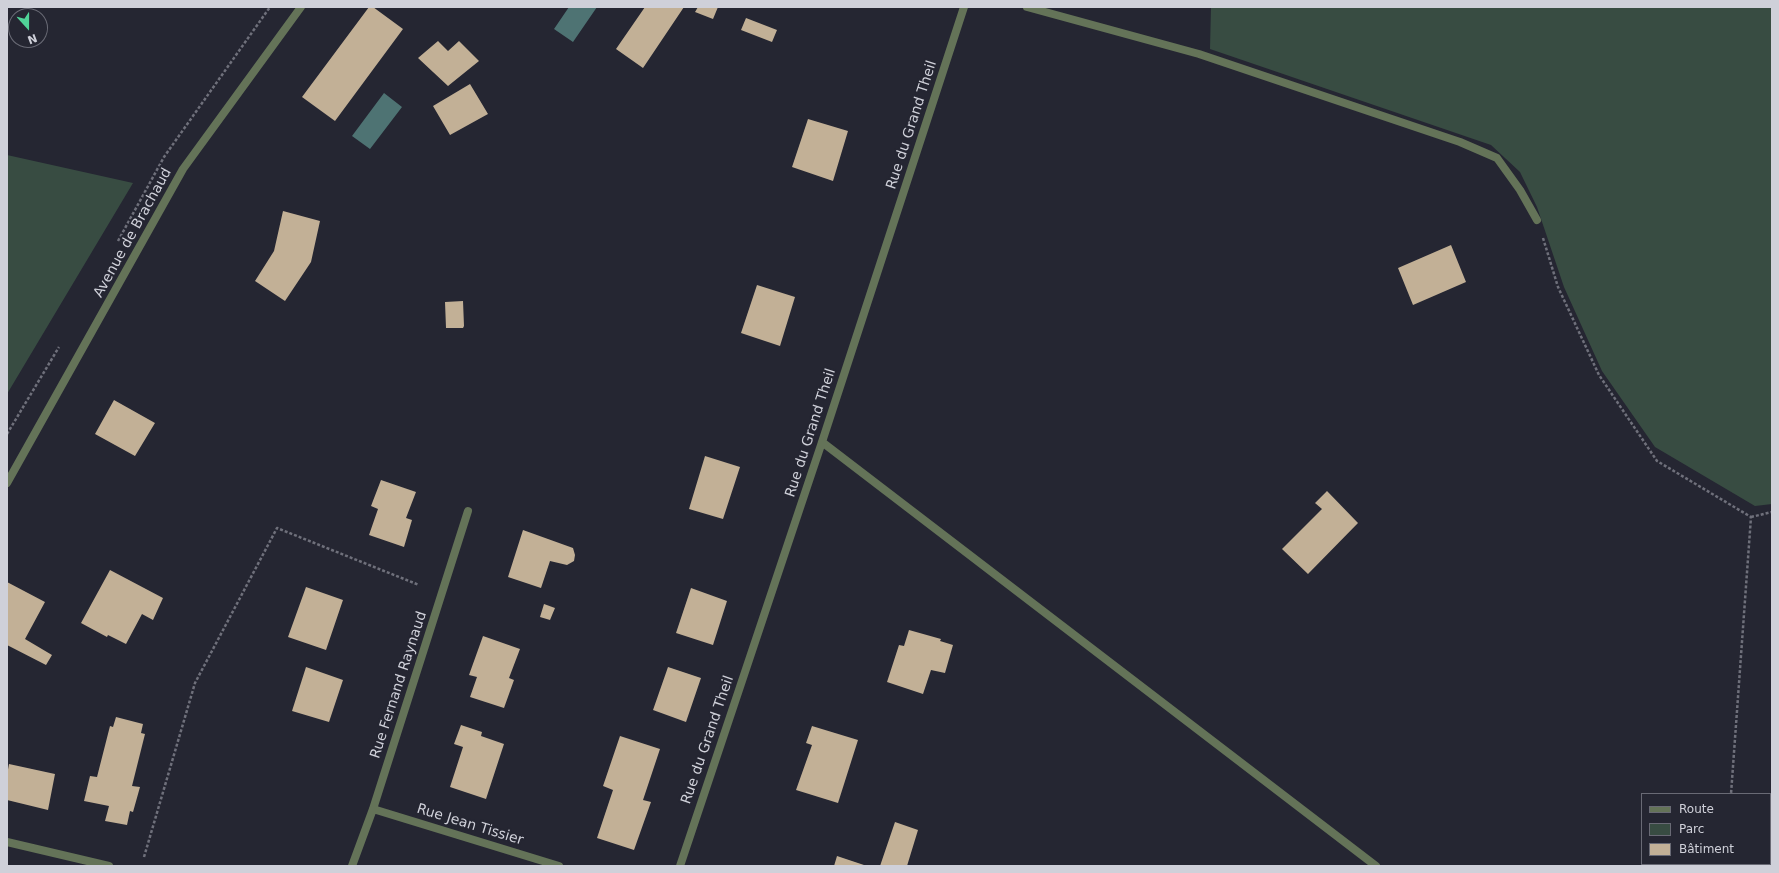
<!DOCTYPE html>
<html>
<head>
<meta charset="utf-8">
<style>
  body { margin:0 }
  #map { position:relative; width:1779px; height:873px; overflow:hidden; background:#252632; font-family:"DejaVu Sans",sans-serif }
  canvas { display:block }
  .frame { position:absolute; inset:0; border:8px solid #cfd0d9; pointer-events:none }
  .legend { position:absolute; left:1641px; top:793px; width:130px; height:72px; box-sizing:border-box; background:#252632; border:1px solid #696a75; margin:0; padding:5px 7px; list-style:none; font-size:12px; color:#cfd0d9 }
  .legend li { display:flex; align-items:center; gap:8px; height:20px }
  .legend b { width:20px; border:1px solid #696a75 }
  .north { position:absolute; left:8px; top:8px; width:40px; height:40px; box-sizing:border-box; background:#252632; border:1px solid #696a75; border-radius:50%; rotate:159deg; font-size:11px; font-weight:700; line-height:16px; text-align:center; color:#cfd0d9 }
  .north::after { content:''; display:block; margin:auto; width:14px; height:18px; background:#50d398; clip-path:polygon(50% 0,100% 100%,50% 72%,0 100%) }
</style>
</head>
<body>
<div id="map">
<canvas width="1779" height="873"></canvas>
<div class="frame"></div>
<ul class="legend">
<li><b style="height:5px;background:#647358"></b>Route</li>
<li><b style="height:11px;background:#384c42"></b>Parc</li>
<li><b style="height:11px;background:#c2b096"></b>Bâtiment</li>
</ul>
<div class="north">N</div>
</div>
<script>
const ctx = document.querySelector('canvas').getContext('2d');
ctx.lineJoin = 'round';
function fill(path, color) {
  ctx.fillStyle = color;
  ctx.fill(path, 'evenodd');
}
function poly(rows) {
  const path = new Path2D();
  for (const r of rows) {
    path.moveTo(r[0], r[1]);
    for (let i = 2; i < r.length; i += 2) path.lineTo(r[i], r[i + 1]);
  }
  return path;
}
function trace(path, color, width, dash) {
  ctx.strokeStyle = color;
  ctx.lineWidth = width;
  ctx.lineCap = dash ? 'butt' : 'round';
  ctx.setLineDash(dash || []);
  ctx.stroke(path);
}
function drawText(font, color, halo, rows, align = 'center') {
  ctx.font = font + ' "DejaVu Sans",sans-serif';
  ctx.lineWidth = 4;
  ctx.setLineDash([]);
  ctx.textBaseline = 'middle';
  ctx.strokeStyle = halo;
  ctx.fillStyle = color;
  for (const [text, x, y, turn = 0] of rows) {
    ctx.save();
    ctx.translate(x, y);
    ctx.rotate((+turn || 0) * Math.PI / 180);
    ctx.textAlign = isNaN(turn) ? turn : align;
    if (halo) ctx.strokeText(text, 0, 0);
    ctx.fillText(text, 0, 0);
    ctx.restore();
  }
}
const green = poly([
  [1211,7,1772,7,1772,504,1755,506,1655,447,1602,371,1564,287,1537,207,1520,172,1491,145,1210,49],
  [7,155,133,183,7,394]
]);
const water = poly([
  [569,7,597,7,573,42,554,29],
  [384,93,402,107,370,149,352,136]
]);
const building = poly([
  [369,7,373,7,403,29,335,121,302,97],
  [645,7,684,7,643,68,616,49],
  [698,7,718,7,713,19,695,12],
  [746,18,777,30,772,42,741,30],
  [438,41,448,51,459,41,479,61,448,86,418,58],
  [470,84,488,114,450,135,433,106],
  [808,119,848,131,833,181,792,167],
  [283,211,320,221,311,262,285,301,255,281,274,251],
  [1451,245,1466,282,1413,305,1398,268],
  [757,285,795,297,780,346,741,333],
  [463,301,464,326,463,328,446,328,445,302],
  [114,400,155,423,135,456,95,434],
  [705,456,740,467,723,519,689,509],
  [381,480,416,492,406,518,412,520,404,547,369,535,378,509,371,506],
  [1327,491,1358,523,1308,574,1282,549,1322,509,1315,503],
  [523,530,573,548,575,555,574,561,567,565,550,561,541,588,508,577],
  [110,570,163,598,153,620,142,614,126,644,108,635,107,637,81,623],
  [7,582,45,602,25,639,52,655,46,665,7,645],
  [306,587,343,600,326,650,288,637],
  [691,588,727,601,713,645,676,633],
  [544,604,555,608,550,620,540,617],
  [909,630,941,639,940,641,953,645,945,673,931,670,923,694,887,682,899,645,904,646],
  [483,636,520,649,509,678,514,680,504,708,470,697,477,677,469,675],
  [306,667,343,680,329,722,292,711],
  [668,667,701,678,686,722,653,710],
  [116,717,143,724,141,733,145,734,132,786,140,787,133,812,130,811,127,825,105,821,109,806,84,801,90,776,97,777,110,726,113,727],
  [461,725,482,732,481,736,504,744,486,799,450,787,463,747,454,744],
  [812,726,858,740,838,803,796,790,812,745,806,743],
  [620,736,660,749,643,800,651,802,634,850,597,838,613,790,603,786],
  [9,764,55,774,48,810,7,800,7,775],
  [895,822,918,830,907,866,880,866],
  [837,856,867,866,834,866]
]);
const path = poly([
  [1543,238,1558,287,1599,375,1657,461,1751,517,1731,794],
  [118,241,164,157,270,7],
  [7,434,59,347],
  [1751,517,1772,512],
  [144,857,195,683,277,528,419,585],
  [1726,866,1726,864]
]);
const minor = poly([
  [1027,7,1199,54,1460,142,1497,158,1520,190,1537,220],
  [822,442,1376,866],
  [7,483,183,169,301,7],
  [373,809,559,866],
  [7,842,109,866],
  [352,866,373,809,468,511],
  [680,866,822,442,964,7]
]);
const streetNames = [
  ["Rue du Grand Theil",912,125,-72],
  ["Avenue de Brachaud",133,233,-61],
  ["Rue du Grand Theil",811,433,-72],
  ["Rue Fernand Raynaud",399,685,-72],
  ["Rue du Grand Theil",708,740,-71],
  ["Rue Jean Tissier",470,825,17]
];
fill(green, '#384c42');
fill(water, '#4e7373');
fill(building, '#c2b096');
trace(path, '#6f707b', 2.5, [3, 2]);
trace(minor, '#647358', 8);
drawText('14px', '#cfd0d9', '#252632', streetNames);
</script>
</body>
</html>
